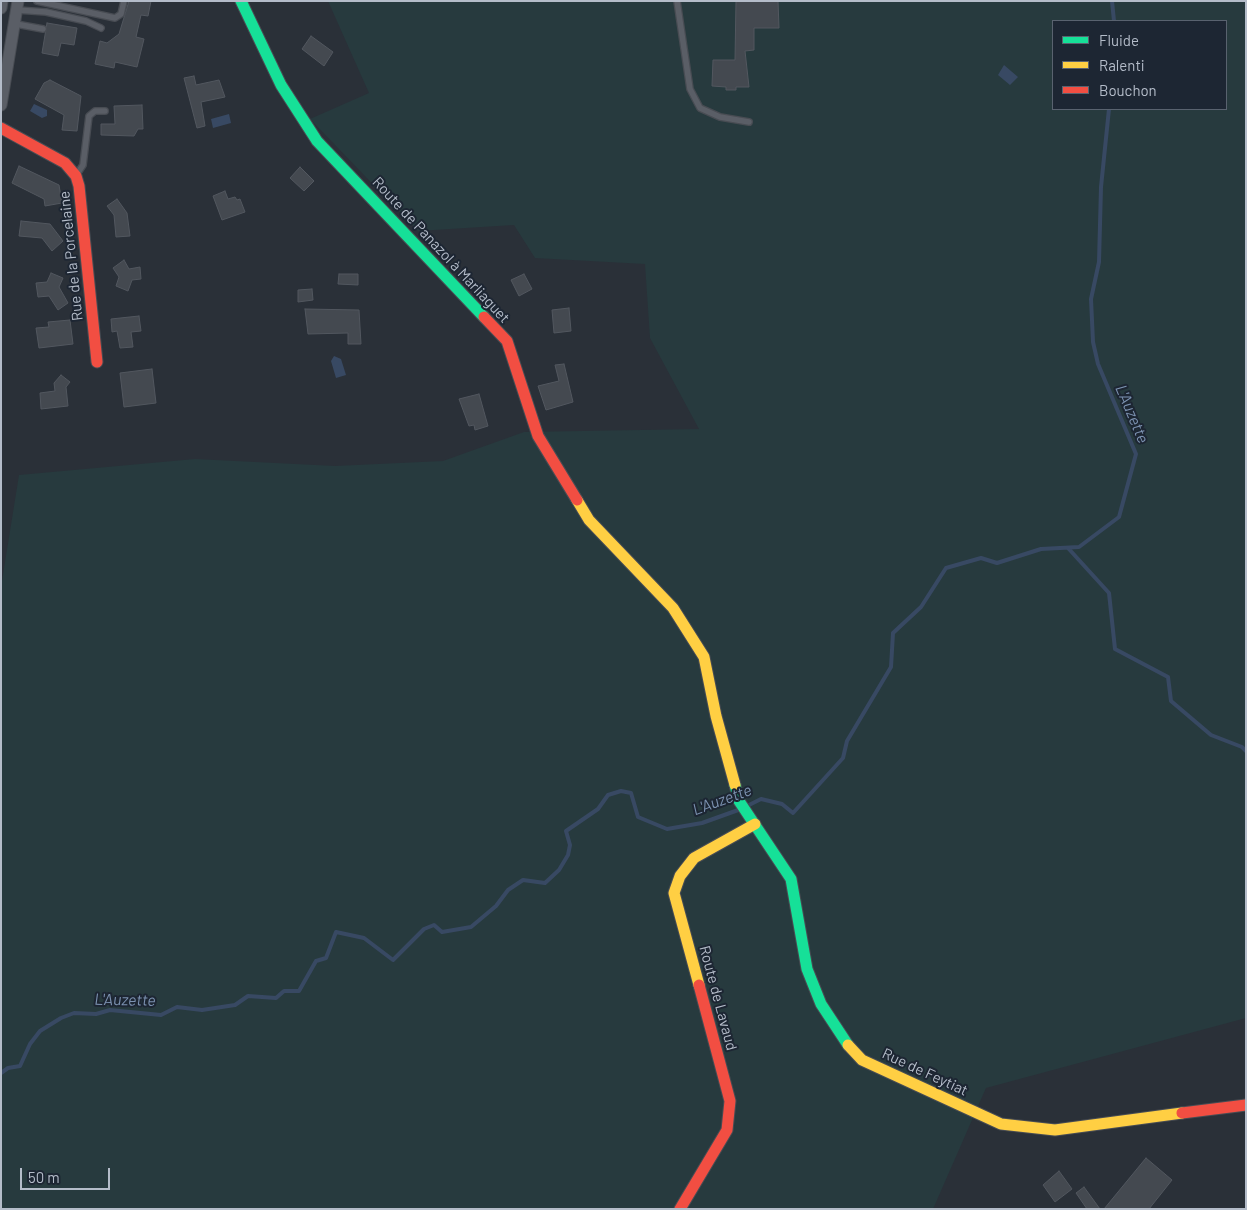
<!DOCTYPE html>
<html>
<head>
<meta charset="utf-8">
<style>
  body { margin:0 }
  #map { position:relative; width:1247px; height:1210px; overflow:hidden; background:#2a3038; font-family:Barlow,sans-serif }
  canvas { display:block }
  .frame { position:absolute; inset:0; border:2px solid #b4bcc9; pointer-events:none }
  .legend { position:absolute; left:1052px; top:20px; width:175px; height:90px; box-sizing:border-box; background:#1d2633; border:1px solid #59626f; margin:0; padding:6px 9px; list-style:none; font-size:15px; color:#b4bcc9 }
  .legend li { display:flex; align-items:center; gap:10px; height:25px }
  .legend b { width:25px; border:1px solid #59626f }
  .scale { position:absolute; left:20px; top:1168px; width:90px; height:22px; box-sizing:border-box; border:2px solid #b4bcc9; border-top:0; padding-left:6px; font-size:15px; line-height:18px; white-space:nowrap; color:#b4bcc9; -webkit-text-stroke:4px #1d2633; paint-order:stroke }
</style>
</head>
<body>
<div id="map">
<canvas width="1247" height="1210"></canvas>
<div class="frame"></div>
<ul class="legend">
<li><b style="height:6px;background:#16e098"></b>Fluide</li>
<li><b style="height:6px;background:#ffcf43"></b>Ralenti</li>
<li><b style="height:6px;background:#f24e42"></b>Bouchon</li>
</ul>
<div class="scale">50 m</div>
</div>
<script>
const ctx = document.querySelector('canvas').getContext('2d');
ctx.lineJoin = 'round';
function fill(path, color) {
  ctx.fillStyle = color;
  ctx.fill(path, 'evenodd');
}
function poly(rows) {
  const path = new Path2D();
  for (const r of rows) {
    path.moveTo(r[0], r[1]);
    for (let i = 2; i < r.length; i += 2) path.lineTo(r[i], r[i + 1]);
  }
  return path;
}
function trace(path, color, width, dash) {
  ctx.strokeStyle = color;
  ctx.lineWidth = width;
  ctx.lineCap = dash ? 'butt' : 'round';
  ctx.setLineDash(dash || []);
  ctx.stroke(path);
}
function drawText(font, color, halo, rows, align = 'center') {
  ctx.font = font + ' Barlow,sans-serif';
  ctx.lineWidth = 4;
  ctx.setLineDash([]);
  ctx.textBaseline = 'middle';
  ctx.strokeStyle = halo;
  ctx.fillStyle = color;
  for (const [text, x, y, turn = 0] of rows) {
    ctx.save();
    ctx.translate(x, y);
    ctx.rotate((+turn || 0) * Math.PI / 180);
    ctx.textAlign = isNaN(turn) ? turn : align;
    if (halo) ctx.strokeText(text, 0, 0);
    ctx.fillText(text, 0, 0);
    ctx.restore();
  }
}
const green = poly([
  [328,1,1246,1,1246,1018,986,1088,933,1209,1,1209,1,587,19,475,195,459,335,466,443,461,524,432,699,429,650,338,645,264,535,258,514,225,418,231,310,119,369,93],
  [1053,21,1226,21,1226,109,1053,109]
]);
const water = poly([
  [1004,65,1018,77,1010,85,998,75],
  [34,104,47,110,47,116,42,118,30,111],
  [229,114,231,123,213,128,211,119],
  [334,356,341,359,346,375,336,378,331,361]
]);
const stream = poly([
  [1112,1,1114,21],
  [1068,548,1109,593,1115,649,1168,677,1171,701,1211,735,1242,747,1246,751],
  [747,806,761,799,782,804,793,813,843,758,847,741,891,667,893,633,921,607,946,568,981,558,997,563,1041,549,1079,547,1119,517,1136,454,1098,364,1093,342,1091,299,1099,262,1101,187,1109,109],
  [1,1073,8,1068,20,1066,30,1044,40,1031,61,1018,74,1013,96,1014,110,1010,161,1015,177,1007,202,1010,235,1005,248,996,276,998,284,991,299,991,316,961,326,958,336,932,364,938,393,960,424,929,434,925,442,932,471,927,496,906,508,890,523,880,545,883,559,870,568,855,570,845,566,831,598,809,608,795,621,791,631,793,638,817,667,829,702,823,741,809]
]);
const building = poly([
  [129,1,151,1,148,16,141,15,136,37,144,39,137,67,115,62,114,68,95,64,100,41,107,43,119,34,129,1],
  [736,1,778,1,779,28,754,28,754,50,745,51,749,87,736,87,736,90,726,90,726,87,712,86,713,60,735,60,736,1],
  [47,23,77,28,74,45,61,43,58,56,42,53,47,23],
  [311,36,333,52,324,66,302,49,311,36],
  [194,76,196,85,219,80,225,97,201,102,205,126,197,128,184,78,194,76],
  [50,80,81,96,77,131,62,130,64,115,35,99,44,83,50,80],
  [142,105,143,129,138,129,134,136,101,135,101,124,115,124,114,106,142,105],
  [19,166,59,185,62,203,45,206,44,199,12,183,19,166],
  [300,167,314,181,304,191,290,178,300,167],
  [225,191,228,199,235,197,237,200,240,199,245,212,222,220,213,196,225,191],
  [117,199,127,213,130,236,116,237,114,215,107,206,117,199],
  [21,221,50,224,63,241,52,251,42,238,19,236,21,221],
  [124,260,129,269,140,267,141,279,132,280,128,291,116,286,119,277,113,268,124,260],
  [51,273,63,278,59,287,68,303,58,310,49,296,38,297,36,283,47,282,51,273],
  [339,274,358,274,358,285,338,284,339,274],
  [524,274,532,289,519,296,511,280,524,274],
  [312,289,313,300,298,302,298,290,312,289],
  [569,308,571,331,554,333,552,310,569,308],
  [305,309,359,310,361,344,348,344,348,333,308,334,305,309],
  [139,316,141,331,131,332,133,347,120,348,117,331,112,332,111,319,139,316],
  [70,320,73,344,39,348,36,328,49,327,48,322,70,320],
  [564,364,573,402,546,410,538,386,559,381,555,365,564,364],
  [152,369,156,403,124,407,120,373,152,369],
  [61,375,70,382,66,387,68,406,41,409,40,393,55,391,54,383,61,375],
  [479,394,488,426,475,430,474,425,469,426,459,399,479,394],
  [1146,1158,1172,1180,1149,1209,1104,1209,1146,1158],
  [1059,1171,1072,1189,1055,1202,1043,1185,1059,1171],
  [1084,1187,1100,1209,1087,1209,1076,1193,1084,1187]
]);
const lane = poly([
  [37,1,115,18,121,14,124,1],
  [677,1,690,89,700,108,720,117,749,122],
  [17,10,46,12,86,21,101,28],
  [16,24,43,29],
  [77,174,83,165,89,116,95,111,105,111]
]);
const street = poly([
  [1,8,2,1],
  [1,105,18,1]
]);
const fast = poly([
  [241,1,281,85,317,141,484,317],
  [735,785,739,801,791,879,807,969,821,1004,848,1045]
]);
const slow = poly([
  [577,500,589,520,673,608,704,657,716,716,735,785],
  [699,985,674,893,680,876,694,858,755,824],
  [848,1045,862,1060,1001,1124,1055,1130,1182,1113]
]);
const jam = poly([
  [1,128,65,163,76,176,79,186,97,362],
  [484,317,507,341,538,436,577,500],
  [1182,1113,1246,1105],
  [680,1209,727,1130,730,1101,699,985]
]);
const streetNames = [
  ["Route de Panazol à Marliaguet",441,250,47],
  ["Rue de la Porcelaine",71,256,-96],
  ["Route de Lavaud",718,998,75],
  ["Rue de Feytiat",925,1072,25]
];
const waterNames = [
  ["L'Auzette",1132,414,67],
  ["L'Auzette",722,800,-20],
  ["L'Auzette",125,1000,1]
];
fill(green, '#273a3e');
fill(water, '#384963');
trace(stream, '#384963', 4);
fill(building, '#444950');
trace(building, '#52575f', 1);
trace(lane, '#484c53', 8);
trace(street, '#484c53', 13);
trace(fast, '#484c53', 13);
trace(slow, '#484c53', 13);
trace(jam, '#484c53', 13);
trace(lane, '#5a5e66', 5.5);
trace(street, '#5a5e66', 11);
trace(fast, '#16e098', 11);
trace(slow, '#ffcf43', 11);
trace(jam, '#f24e42', 11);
drawText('15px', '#b4bcc9', '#1d2633', streetNames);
drawText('italic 16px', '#7c92b1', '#1d2633', waterNames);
</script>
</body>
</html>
